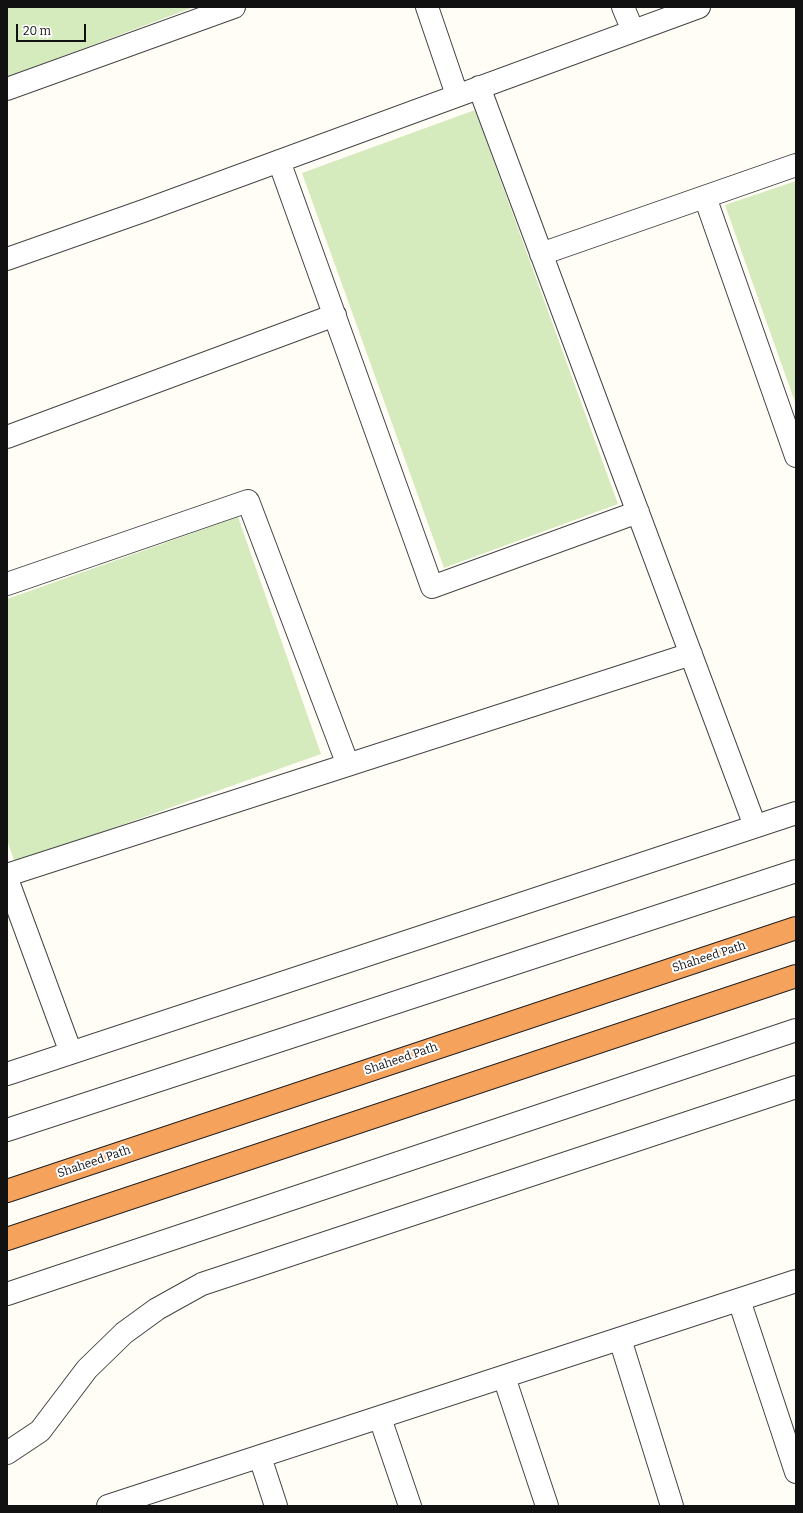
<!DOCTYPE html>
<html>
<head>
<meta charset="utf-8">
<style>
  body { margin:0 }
  #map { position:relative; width:803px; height:1513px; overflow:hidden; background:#fffdf5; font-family:Bitter,serif }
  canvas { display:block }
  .frame { position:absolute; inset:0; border:8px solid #111; pointer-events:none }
  .scale { position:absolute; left:16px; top:24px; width:70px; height:18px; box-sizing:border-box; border:2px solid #111; border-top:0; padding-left:5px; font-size:12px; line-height:14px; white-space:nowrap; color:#111; -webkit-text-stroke:3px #fff; paint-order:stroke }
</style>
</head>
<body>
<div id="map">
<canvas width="803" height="1513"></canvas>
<div class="frame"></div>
<div class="scale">20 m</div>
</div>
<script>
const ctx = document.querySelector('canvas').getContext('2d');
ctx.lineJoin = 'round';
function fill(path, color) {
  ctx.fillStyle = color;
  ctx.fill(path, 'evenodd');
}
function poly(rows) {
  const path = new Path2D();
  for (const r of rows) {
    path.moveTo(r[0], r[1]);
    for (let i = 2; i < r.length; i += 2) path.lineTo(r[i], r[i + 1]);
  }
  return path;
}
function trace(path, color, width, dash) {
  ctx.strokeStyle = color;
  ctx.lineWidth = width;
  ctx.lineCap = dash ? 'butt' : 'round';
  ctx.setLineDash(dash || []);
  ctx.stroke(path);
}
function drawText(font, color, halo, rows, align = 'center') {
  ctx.font = font + ' Bitter,serif';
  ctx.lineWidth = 4;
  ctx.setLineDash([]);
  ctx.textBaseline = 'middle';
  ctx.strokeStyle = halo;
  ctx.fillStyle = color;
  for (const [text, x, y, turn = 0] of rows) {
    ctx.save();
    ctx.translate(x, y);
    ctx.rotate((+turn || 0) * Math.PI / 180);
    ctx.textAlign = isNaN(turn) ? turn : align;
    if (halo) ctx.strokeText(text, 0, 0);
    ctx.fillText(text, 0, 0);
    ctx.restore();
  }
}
const green = poly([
  [7,7,194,7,7,77],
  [475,110,618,504,444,568,302,173],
  [796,181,796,405,725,205],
  [238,517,321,754,15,863,7,840,7,599]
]);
const minor = poly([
  [427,7,457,95],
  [623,7,633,31],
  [479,87,755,826],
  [7,89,234,7],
  [279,161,432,587,638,512],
  [705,197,796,456],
  [541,254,796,165],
  [7,259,146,210,699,7],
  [7,437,335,315],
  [7,584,248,501,348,765],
  [7,875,691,654],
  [7,879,71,1053],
  [7,1074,796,813],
  [7,1130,796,871],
  [7,1294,796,1030],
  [739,1300,796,1472],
  [620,1339,672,1506],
  [504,1377,547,1506],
  [380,1418,410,1506],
  [7,1453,40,1431,87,1369,124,1333,157,1309,202,1284,796,1087],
  [260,1457,276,1506],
  [108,1506,796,1281]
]);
const highway = poly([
  [7,1191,796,928],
  [7,1239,796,976]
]);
const streetNames = [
  ["Shaheed Path",709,957,-18],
  ["Shaheed Path",401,1059,-19],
  ["Shaheed Path",94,1162,-19]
];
fill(green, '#d5ebbd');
trace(minor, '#444', 24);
trace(highway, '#222', 24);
trace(minor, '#fff', 22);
trace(highway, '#f5a25d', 22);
drawText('12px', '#111', '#fff', streetNames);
</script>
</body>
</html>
